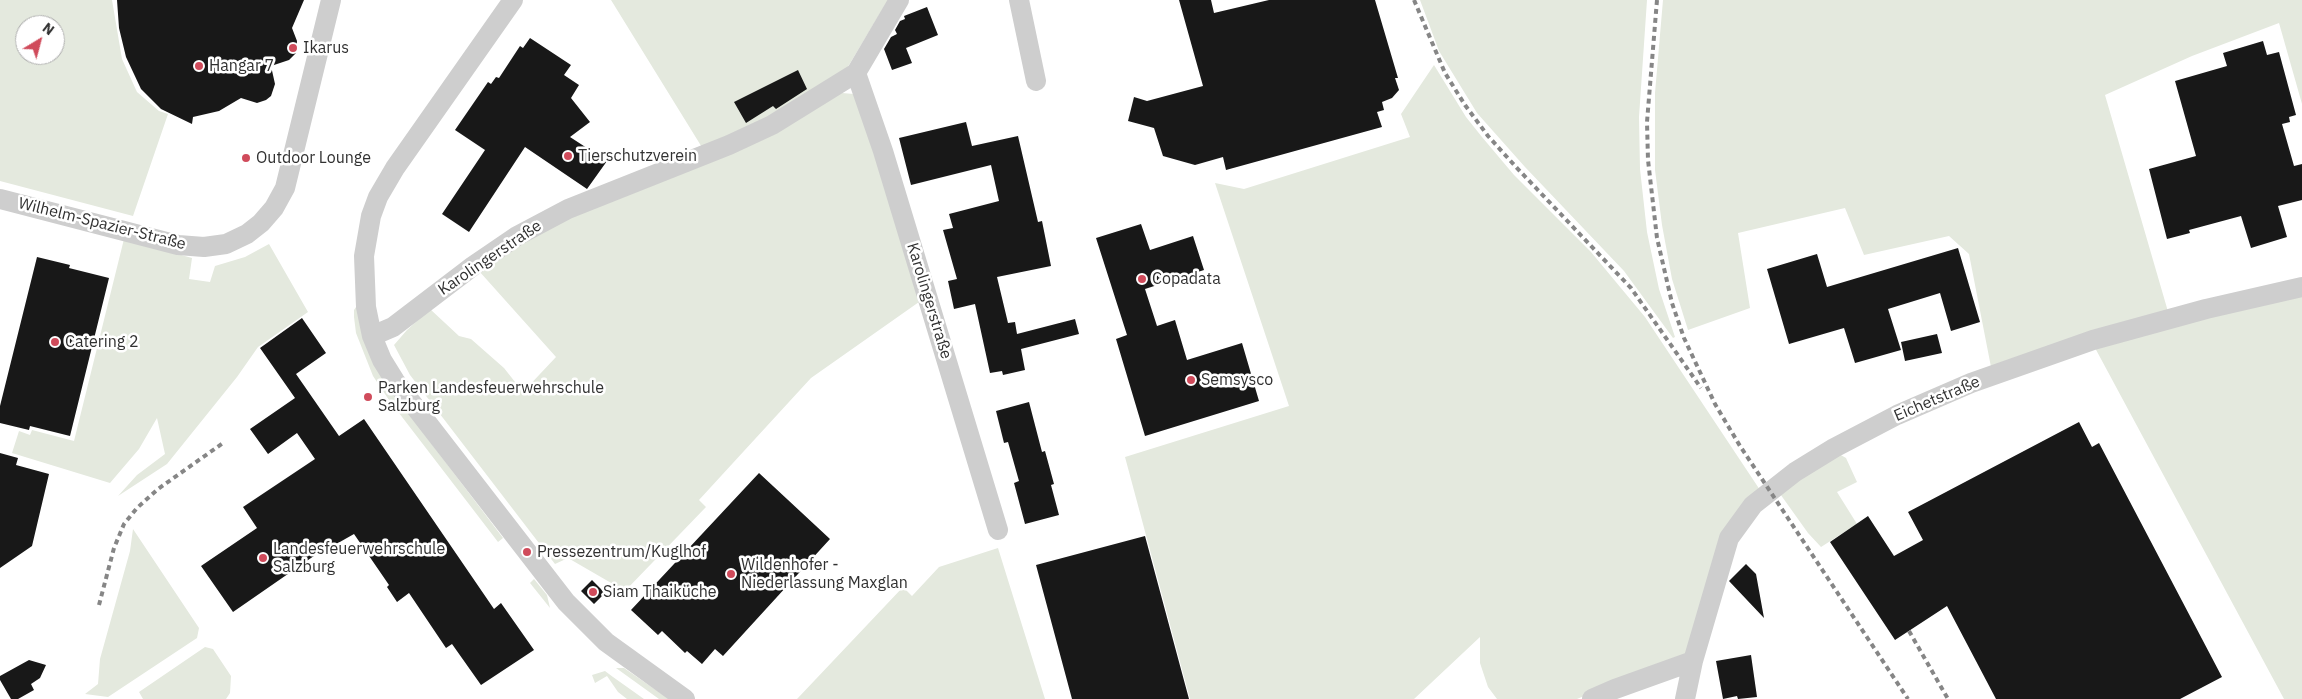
<!DOCTYPE html>
<html>
<head>
<meta charset="utf-8">
<style>
  body { margin:0 }
  #map { position:relative; width:2302px; height:699px; overflow:hidden; background:#fff; font-family:"IBM Plex Sans",sans-serif }
  canvas { display:block }
  .north { position:absolute; left:15px; top:15px; width:50px; height:50px; box-sizing:border-box; background:#fff; border:1px solid #adadad; border-radius:50%; rotate:37deg; font-size:14px; font-weight:700; line-height:20px; text-align:center; color:#313131 }
  .north::after { content:''; display:block; margin:auto; width:18px; height:22px; background:#d04b5b; clip-path:polygon(50% 0,100% 100%,50% 72%,0 100%) }
</style>
</head>
<body>
<div id="map">
<canvas width="2302" height="699"></canvas>
<div class="north">N</div>
</div>
<script>
const ctx = document.querySelector('canvas').getContext('2d');
ctx.lineJoin = 'round';
function fill(path, color) {
  ctx.fillStyle = color;
  ctx.fill(path, 'evenodd');
}
function poly(rows) {
  const path = new Path2D();
  for (const r of rows) {
    path.moveTo(r[0], r[1]);
    for (let i = 2; i < r.length; i += 2) path.lineTo(r[i], r[i + 1]);
  }
  return path;
}
function trace(path, color, width, dash) {
  ctx.strokeStyle = color;
  ctx.lineWidth = width;
  ctx.lineCap = dash ? 'butt' : 'round';
  ctx.setLineDash(dash || []);
  ctx.stroke(path);
}
function drawText(font, color, halo, rows, align = 'center') {
  ctx.font = font + ' "IBM Plex Sans",sans-serif';
  ctx.lineWidth = 5;
  ctx.setLineDash([]);
  ctx.textBaseline = 'middle';
  ctx.strokeStyle = halo;
  ctx.fillStyle = color;
  for (const [text, x, y, turn = 0] of rows) {
    ctx.save();
    ctx.translate(x, y);
    ctx.rotate((+turn || 0) * Math.PI / 180);
    ctx.textAlign = isNaN(turn) ? turn : align;
    if (halo) ctx.strokeText(text, 0, 0);
    ctx.fillText(text, 0, 0);
    ctx.restore();
  }
}
const green = poly([
  [0,0,112,0,122,59,137,92,159,111,168,114,133,216,0,181],
  [25,25,55,25,55,55,25,55],
  [611,0,888,0,846,70,814,95,703,149],
  [1420,0,1647,0,1639,117,1640,169,1647,232,1659,289,1675,337,1673,338,1624,271,1525,167,1477,113,1439,51],
  [1663,0,2302,0,2302,104,2279,23,2192,56,2105,95,2169,315,1991,367,1969,254,1949,236,1864,255,1845,208,1738,233,1750,308,1688,330,1672,279,1662,225,1655,170,1655,93],
  [1434,65,1466,117,1482,137,1514,175,1591,252,1645,317,1760,490,1690,652,1577,699,1497,699,1488,687,1480,663,1480,637,1414,699,1190,699,1125,457,1289,406,1215,183,1244,189,1410,137,1401,114],
  [842,93,854,94,861,103,919,302,811,378,699,500,706,507,625,591,568,558,555,564,410,375,394,345,407,330,430,309,459,336,471,339,504,368,523,392,556,357,479,271,510,249,558,223],
  [124,239,192,258,189,279,210,282,215,266,245,257,269,244,308,312,258,347,237,377,167,464,118,496,137,475,165,454,157,418,139,449,110,483,12,453,19,431,30,435,32,430,74,441],
  [2302,293,2302,699,2284,699,2094,346],
  [358,304,406,410,503,538,498,542,389,400,373,376,356,333,354,317,354,310],
  [1839,454,1846,458,1857,482,1837,492,1857,524,1821,547,1808,533,1778,491],
  [133,529,199,628,197,638,108,697,85,694,98,684,100,659,130,551],
  [998,548,1045,699,797,699,903,587,912,596,939,567],
  [534,579,547,595,550,608,530,583],
  [205,647,213,649,231,676,230,693,226,699,143,699,139,692],
  [616,668,624,668,669,699,659,699],
  [605,671,613,677,644,699,627,699,618,692,607,676,595,683,592,675]
]);
const building = poly([
  [117,0,304,0,292,28,297,41,296,53,289,60,271,66,275,84,271,96,266,100,257,103,241,98,219,111,193,117,192,124,161,109,141,89,126,57,119,28],
  [1179,0,1211,0,1214,13,1269,0,1375,0,1398,78,1395,78,1399,90,1392,98,1382,102,1384,110,1377,112,1382,127,1226,170,1223,157,1195,165,1163,156,1154,128,1128,121,1134,97,1147,101,1203,86],
  [927,7,938,35,906,48,912,63,892,70,884,49,891,37,897,34,895,30,900,21,905,19,904,16],
  [530,38,571,65,564,75,579,85,571,98,590,122,570,137,607,161,587,189,525,147,469,232,442,214,485,150,455,130,488,82,491,84,496,77,499,78,520,46,523,48],
  [2263,41,2267,55,2279,52,2296,115,2289,117,2290,122,2282,124,2294,166,2302,164,2302,200,2278,206,2287,237,2251,248,2241,216,2189,230,2190,233,2167,239,2149,169,2196,156,2175,81,2227,66,2223,53],
  [798,70,807,89,776,109,773,106,746,123,734,102],
  [966,122,972,146,1018,136,1038,222,1042,221,1051,266,997,277,1008,323,1015,322,1017,334,1075,319,1079,334,1021,349,1025,370,1003,375,1002,371,990,373,975,304,954,309,948,281,957,279,943,230,953,228,949,214,999,201,991,165,911,185,899,138],
  [1141,224,1150,250,1193,236,1204,270,1145,289,1157,326,1175,320,1187,360,1242,343,1259,401,1145,436,1116,339,1127,335,1096,238],
  [1958,248,1980,322,1951,331,1940,293,1888,309,1901,350,1855,363,1844,328,1789,344,1767,269,1817,254,1827,287],
  [37,257,70,265,69,268,109,278,70,436,30,426,29,430,0,423,0,406],
  [302,318,326,353,296,374,339,436,364,419,494,609,501,603,534,650,481,685,452,644,446,648,409,593,397,602,387,587,389,585,354,534,331,547,324,549,233,612,201,566,257,528,243,507,315,459,297,433,268,454,250,429,295,398,260,348],
  [1937,334,1942,353,1905,361,1901,342],
  [1029,402,1042,452,1045,451,1054,484,1051,485,1059,515,1025,524,1014,483,1019,481,1008,442,1004,443,996,411],
  [2079,422,2092,447,2099,443,2222,677,2180,699,1996,699,1947,606,1895,640,1830,542,1868,516,1894,556,1923,540,1908,512],
  [0,453,18,458,16,465,49,474,32,546,0,568],
  [759,473,830,539,723,656,715,649,702,664,687,651,685,653,662,631,658,635,631,610],
  [1145,536,1189,699,1072,699,1036,565],
  [1746,564,1756,574,1764,618,1729,581],
  [592,580,605,593,594,604,581,591],
  [1751,655,1757,697,1738,699,1737,696,1723,699,1716,661],
  [29,660,46,665,40,678,31,684,34,690,18,699,11,699,0,680,0,676]
]);
const minor = poly([
  [513,0,395,168,378,197,371,216,364,256,366,307,372,336,382,360,395,381,566,602,606,642,685,699],
  [899,0,856,73,883,151,998,530],
  [1019,0,1036,81],
  [0,199,178,245,204,247,226,244,247,234,261,223,274,208,285,188,331,0],
  [372,336,393,327,473,266,517,236,568,209,729,145,772,125,856,73],
  [1592,699,1615,689,1693,661],
  [1685,699,1693,661,1729,538,1753,505,1795,472,1834,448,1897,415,1971,383,2093,340,2206,309,2302,287]
]);
const rail = poly([
  [1414,0,1445,73,1465,105,1488,136,1516,167,1631,288,1701,388],
  [1657,0,1647,122,1648,160,1657,238,1672,303,1684,338,1715,404,1740,446,1908,699],
  [99,605,114,548,124,524,137,508,158,489,223,443],
  [1909,631,1948,699]
]);
const markers = [
  [293,48,5,"#d04b5b"],
  [199,66,5,"#d04b5b"],
  [568,156,5,"#d04b5b"],
  [246,158,5,"#d04b5b"],
  [1142,279,5,"#d04b5b"],
  [55,342,5,"#d04b5b"],
  [1191,380,5,"#d04b5b"],
  [368,397,5,"#d04b5b"],
  [527,552,5,"#d04b5b"],
  [263,558,5,"#d04b5b"],
  [731,574,5,"#d04b5b"],
  [593,592,5,"#d04b5b"]
];
const poiNames = [
  ["Ikarus",303,48],
  ["Hangar 7",209,66],
  ["Tierschutzverein",578,156],
  ["Outdoor Lounge",256,158],
  ["Copadata",1152,279],
  ["Catering 2",65,342],
  ["Semsysco",1201,380],
  ["Parken Landesfeuerwehrschule",378,388],
  ["Salzburg",378,406],
  ["Landesfeuerwehrschule",273,549],
  ["Salzburg",273,567],
  ["Pressezentrum/Kuglhof",537,552],
  ["Wildenhofer -",741,565],
  ["Niederlassung Maxglan",741,583],
  ["Siam Thaiküche",603,592]
];
const streetNames = [
  ["Wilhelm-Spazier-Straße",102,224,14],
  ["Karolingerstraße",490,258,-34],
  ["Karolingerstraße",929,301,73],
  ["Eichetstraße",1937,399,-23]
];
fill(green, '#e4e9de');
fill(building, '#181818');
trace(minor, '#cecece', 20);
trace(rail, '#868686', 4, [5, 4]);
for (const [x, y, r, color] of markers) {
  const dot = new Path2D();
  dot.arc(x, y, r, 0, 2 * Math.PI);
  ctx.fillStyle = color;
  ctx.fill(dot);
  trace(dot, '#fff', 2);
}
drawText('16px', '#313131', '#fff', poiNames, 'left');
drawText('16px', '#313131', '#fff', streetNames);
</script>
</body>
</html>
